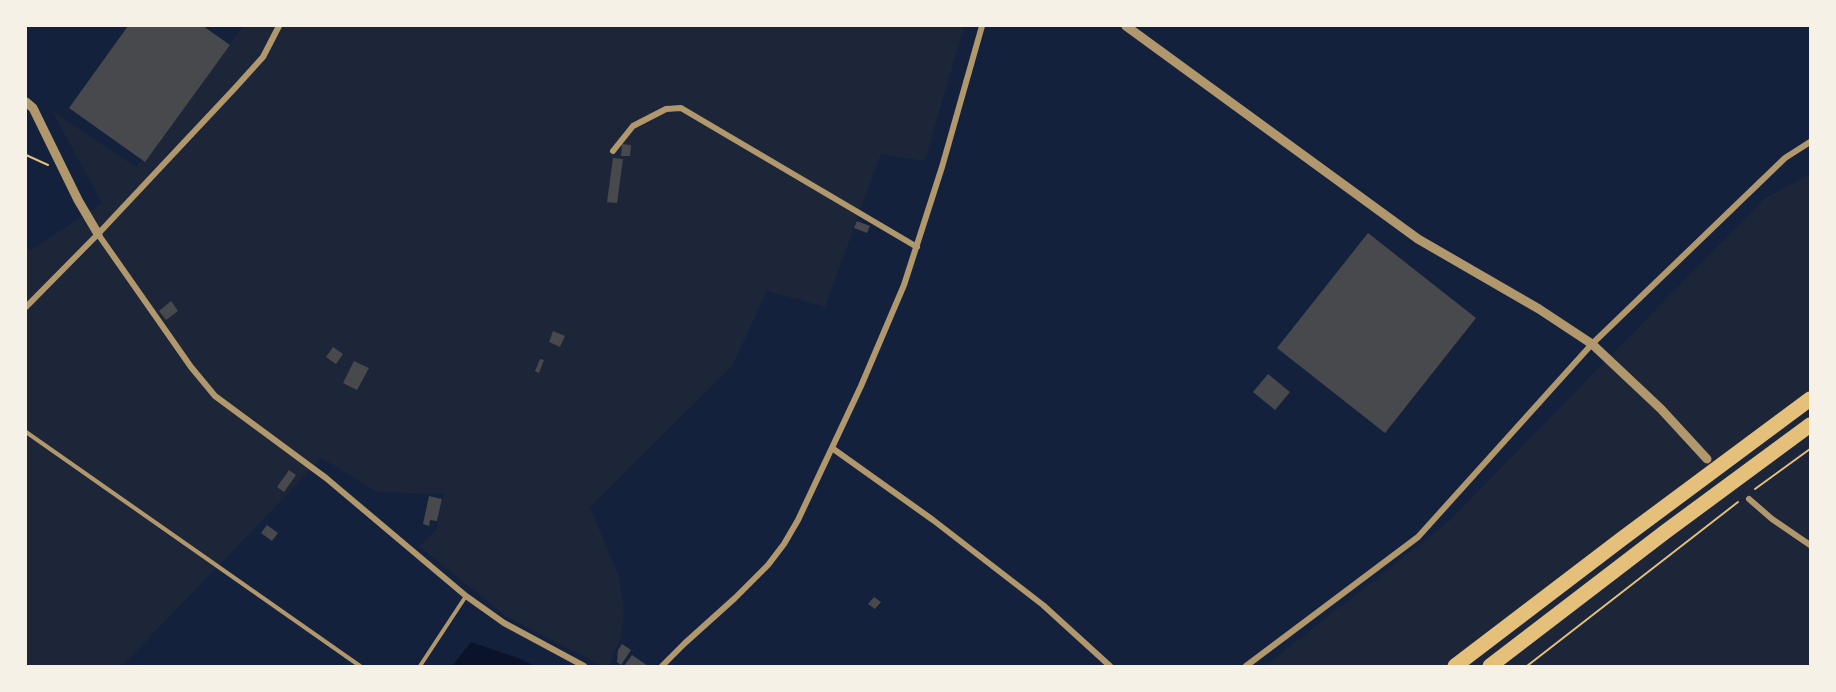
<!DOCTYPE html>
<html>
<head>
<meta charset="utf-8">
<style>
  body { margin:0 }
  #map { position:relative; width:1836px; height:692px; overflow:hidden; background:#14213d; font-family:Montserrat,sans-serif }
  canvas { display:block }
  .frame { position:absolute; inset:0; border:27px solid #f6f1e7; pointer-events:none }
</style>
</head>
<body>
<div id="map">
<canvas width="1836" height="692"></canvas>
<div class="frame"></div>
</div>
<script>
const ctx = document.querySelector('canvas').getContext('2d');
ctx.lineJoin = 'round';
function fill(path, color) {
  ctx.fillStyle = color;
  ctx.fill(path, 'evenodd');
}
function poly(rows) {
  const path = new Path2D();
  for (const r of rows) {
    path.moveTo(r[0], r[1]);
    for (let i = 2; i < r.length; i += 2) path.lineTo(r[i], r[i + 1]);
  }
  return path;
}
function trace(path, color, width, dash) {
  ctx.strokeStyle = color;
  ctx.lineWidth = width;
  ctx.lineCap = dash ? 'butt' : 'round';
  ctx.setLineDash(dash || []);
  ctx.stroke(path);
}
const green = poly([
  [244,26,964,26,925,161,881,154,825,307,767,291,732,366,590,507,619,577,624,610,621,637,609,666,602,666,507,617,419,546,436,530,444,494,377,492,322,458,122,666,26,666,26,249,31,250,102,203,52,111,136,167],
  [1810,174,1810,666,1265,666,1448,522,1764,199]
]);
const water = poly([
  [471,642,518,658,535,666,452,666]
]);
const building = poly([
  [128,26,203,26,230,45,145,162,69,108],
  [622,144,631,145,630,156,621,156],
  [613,158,623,159,617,203,607,202],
  [857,221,870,226,867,233,854,228],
  [1368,233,1476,318,1385,433,1277,348],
  [171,301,178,311,166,320,159,311],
  [553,331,565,336,560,347,549,342],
  [333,347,343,354,336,364,326,357],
  [540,359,544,360,539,373,535,371],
  [354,361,369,368,357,390,343,383],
  [1268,374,1290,392,1275,410,1253,392],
  [289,470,296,475,284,492,277,487],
  [429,496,442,499,437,521,430,520,429,526,423,524],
  [267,525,278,533,272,541,261,533],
  [874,597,881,602,875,609,868,604],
  [622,644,631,650,621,665,617,662,618,650],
  [632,655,648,666,624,666]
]);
const path = poly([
  [26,155,48,165],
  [1755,489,1810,449],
  [1527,666,1738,502]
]);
const service = poly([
  [26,432,360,666],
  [420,666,466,596]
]);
const minor = poly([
  [613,151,633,126,666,109,681,108,917,247],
  [98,234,191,367,215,396,326,478,466,596,504,623,584,666],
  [26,307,98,234,235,88,263,57,279,26],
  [832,448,933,520,1043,605,1110,666],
  [1749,499,1772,519,1810,545],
  [662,666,685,643,735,598,768,565,784,544,798,520,861,386,904,285,942,167,982,26],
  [1246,666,1418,537,1592,344,1785,158,1810,142]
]);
const tertiary = poly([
  [1126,26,1418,239,1539,309,1592,344,1661,409,1707,459],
  [26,102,33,108,78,200,98,234]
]);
const motorway = poly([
  [1455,666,1623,538,1810,399],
  [1490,666,1665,532,1810,425]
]);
fill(green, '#1d2539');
fill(water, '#0b132b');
fill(building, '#48494c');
trace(path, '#e5c07b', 2);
trace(service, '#b1986c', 4);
trace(minor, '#b1986c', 6);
trace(tertiary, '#b1986c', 9);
trace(motorway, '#e5c07b', 15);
</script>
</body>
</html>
